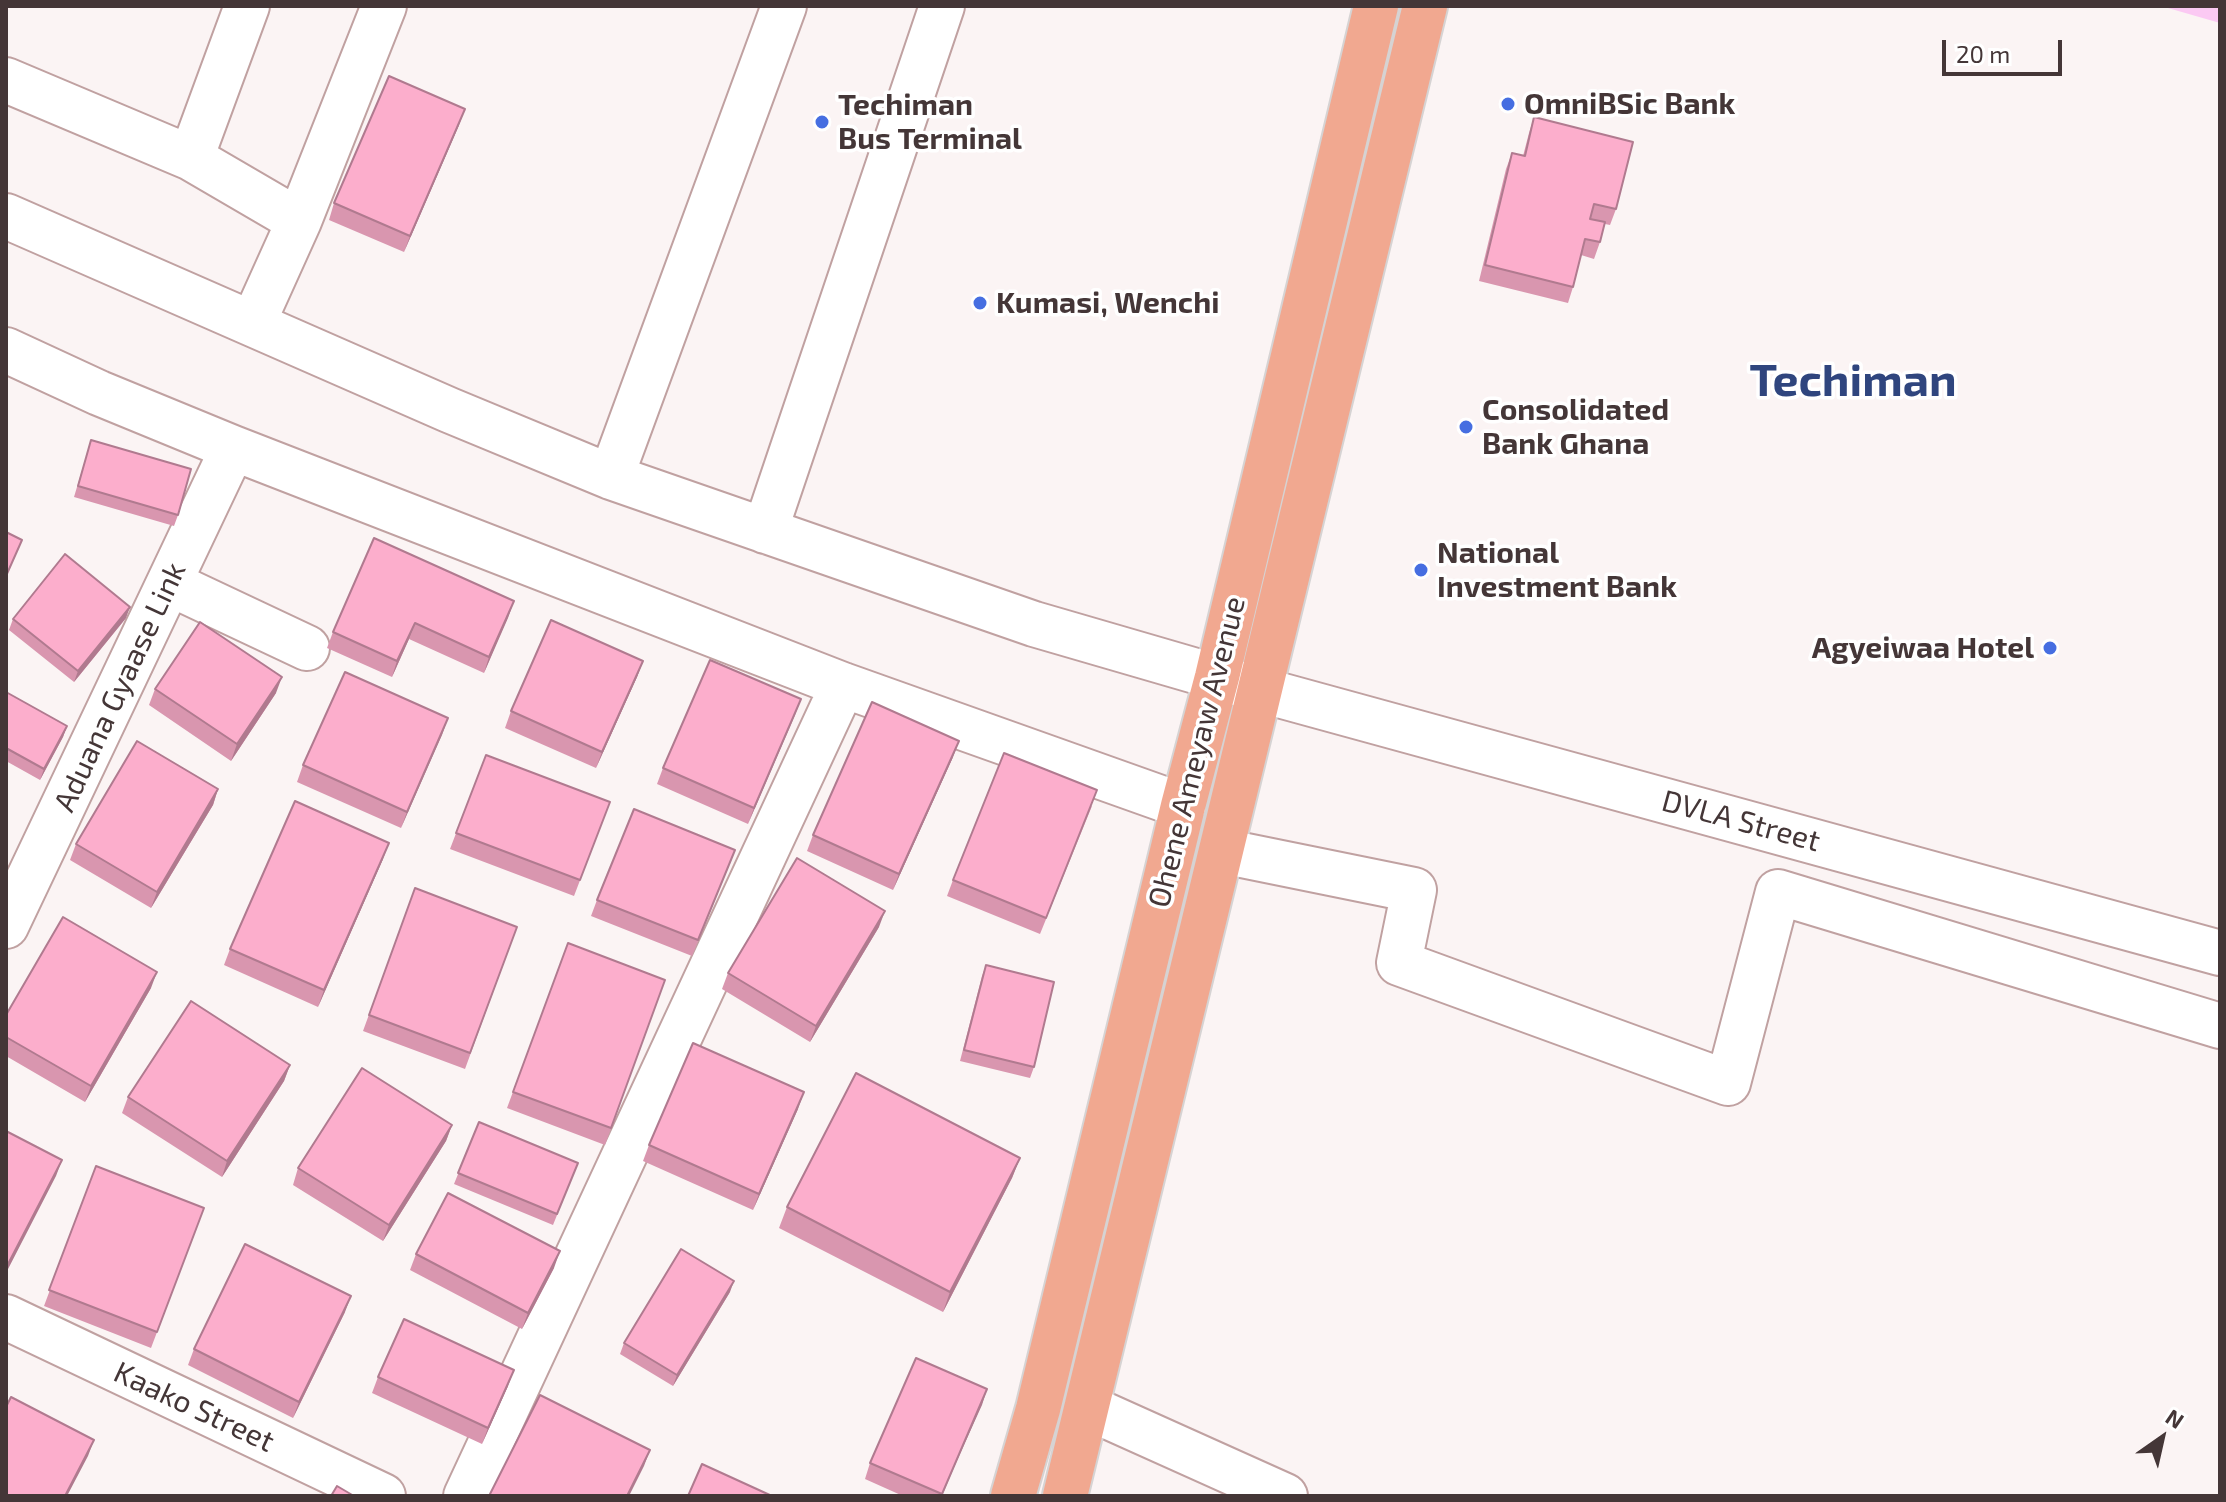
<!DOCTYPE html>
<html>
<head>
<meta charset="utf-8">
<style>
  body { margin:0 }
  #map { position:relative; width:2226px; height:1502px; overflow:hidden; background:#fbf4f4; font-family:"Exo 2",sans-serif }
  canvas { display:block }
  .frame { position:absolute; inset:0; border:8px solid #443637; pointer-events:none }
  .north { position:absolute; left:2122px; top:1398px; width:80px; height:80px; -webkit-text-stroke:6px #fff; paint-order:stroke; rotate:34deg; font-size:22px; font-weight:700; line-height:32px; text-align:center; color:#443637 }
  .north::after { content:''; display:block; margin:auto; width:28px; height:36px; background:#443637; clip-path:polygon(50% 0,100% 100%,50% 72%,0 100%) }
  .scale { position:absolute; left:1942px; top:40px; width:120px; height:36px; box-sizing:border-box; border:4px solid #443637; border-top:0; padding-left:10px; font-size:24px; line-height:28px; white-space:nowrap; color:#443637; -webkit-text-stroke:6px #fff; paint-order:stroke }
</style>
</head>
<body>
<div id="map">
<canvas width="2226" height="1502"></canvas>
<div class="frame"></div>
<div class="north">N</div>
<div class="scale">20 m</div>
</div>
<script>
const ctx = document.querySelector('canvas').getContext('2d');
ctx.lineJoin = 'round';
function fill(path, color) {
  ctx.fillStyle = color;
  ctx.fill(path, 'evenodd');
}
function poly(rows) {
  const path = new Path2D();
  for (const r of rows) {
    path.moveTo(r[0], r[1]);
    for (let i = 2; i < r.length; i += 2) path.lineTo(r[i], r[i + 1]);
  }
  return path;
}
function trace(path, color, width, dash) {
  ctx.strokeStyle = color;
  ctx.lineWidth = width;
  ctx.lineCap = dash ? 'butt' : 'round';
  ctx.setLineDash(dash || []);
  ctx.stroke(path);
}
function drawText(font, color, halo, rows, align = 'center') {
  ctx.font = font + ' "Exo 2",sans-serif';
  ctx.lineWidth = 7;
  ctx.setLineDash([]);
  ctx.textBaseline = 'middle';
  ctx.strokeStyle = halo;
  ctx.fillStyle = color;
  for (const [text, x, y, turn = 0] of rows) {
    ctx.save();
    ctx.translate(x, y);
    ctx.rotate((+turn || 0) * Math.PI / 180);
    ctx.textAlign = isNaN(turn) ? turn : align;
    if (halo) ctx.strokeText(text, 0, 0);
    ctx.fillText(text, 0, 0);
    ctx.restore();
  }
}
const water = poly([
  [2161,6,2220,6,2220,23]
]);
const minor = poly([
  [6,80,191,158,247,6],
  [191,158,299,221],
  [6,216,449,410,611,477,1034,624,1261,690,2220,953],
  [253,323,299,221,384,6],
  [6,350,99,393,233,448,843,685,1183,806],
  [611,477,784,6],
  [765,531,942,6],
  [169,583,307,648],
  [1222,851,1414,890,1399,963,1728,1083,1778,892,2220,1026],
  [6,926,233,448],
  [6,1317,383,1496],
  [1087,1407,1285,1496],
  [466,1496,843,685]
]);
const highway = poly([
  [1013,1496,1038,1409,1183,806,1217,677,1376,6],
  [1065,1496,1425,6]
]);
const wall = poly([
  [1534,117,1616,209,1610,225,1605,224,1600,242,1594,259,1581,255,1573,287,1568,303,1479,281,1506,169,1512,153,1523,156,1529,133],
  [459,125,404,252,329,220,334,203],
  [91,440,178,515,174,526,74,497],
  [514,601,484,673,409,639,392,677,327,648,333,632],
  [126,618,74,682,9,630,13,619],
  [643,661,637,677,596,768,505,728,511,711],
  [155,689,276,693,231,761,149,705],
  [6,692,67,726,63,737,40,780,6,761],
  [801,699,748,824,657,784,663,768],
  [448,718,401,828,297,782,303,765],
  [486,755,610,802,574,896,450,849],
  [953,757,893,890,807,851,813,835],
  [218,789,213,805,151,908,70,860,76,844],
  [1092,806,1040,934,947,896,953,880],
  [383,859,318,1007,224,965,230,949],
  [729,866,692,956,591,916,597,900],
  [415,888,517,927,465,1069,363,1031],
  [879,927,810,1042,722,989,728,973],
  [568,943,665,980,605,1145,507,1108],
  [986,965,1034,1067,1030,1078,960,1061,982,976],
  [151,988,85,1102,6,1056,6,1015],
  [290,1065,284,1081,222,1177,122,1113,128,1097],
  [798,1109,753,1210,643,1161,649,1145],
  [479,1122,578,1163,553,1225,454,1184],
  [452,1125,446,1141,383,1241,293,1185,298,1168],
  [1020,1158,1012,1178,943,1312,779,1228,787,1207],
  [96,1166,204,1208,151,1348,44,1306],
  [416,1254,554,1268,522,1329,410,1270],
  [730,1292,673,1386,620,1354,624,1343],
  [345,1312,293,1418,188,1365,194,1349],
  [378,1377,508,1386,482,1444,372,1393],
  [987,1389,942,1496,903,1496,865,1479,870,1463]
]);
const shadedWall = poly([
  [465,109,459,125,404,252,410,236],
  [514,601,508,618,484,673,489,657],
  [130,607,126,618,74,682,78,671],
  [415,623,409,639,392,677,397,661],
  [643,661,637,677,596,768,602,752],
  [282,677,276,693,231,761,237,744],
  [801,699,795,715,748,824,754,808],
  [448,718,442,735,401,828,407,812],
  [67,726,63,737,40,780,44,769],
  [959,741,953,757,893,890,899,874],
  [218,789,213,805,151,908,157,892],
  [389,843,383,859,318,1007,324,990],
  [885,911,879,927,810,1042,816,1026],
  [157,972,151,988,85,1102,91,1086],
  [290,1065,284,1081,222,1177,227,1161],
  [804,1092,798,1109,753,1210,759,1194],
  [452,1125,446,1141,383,1241,389,1225],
  [1020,1158,1012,1178,943,1312,950,1292],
  [62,1160,56,1176,6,1273,7,1266],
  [560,1251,554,1268,522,1329,528,1313],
  [734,1281,730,1292,673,1386,677,1375],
  [351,1296,345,1312,293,1418,299,1402],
  [514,1370,508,1386,482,1444,488,1428],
  [987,1389,982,1405,941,1496],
  [94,1440,88,1456,67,1496,65,1496],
  [650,1450,644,1466,629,1496,627,1496]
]);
const building = poly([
  [389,76,465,109,410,236,334,203,389,76],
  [1534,117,1633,142,1616,209,1594,204,1590,219,1605,222,1600,242,1585,239,1573,287,1485,265,1512,153,1525,156,1534,117],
  [91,440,191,469,178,515,78,486,91,440],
  [6,532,22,540,6,576,6,532],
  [374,538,514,601,489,657,415,623,397,661,333,632,374,538],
  [65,554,130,607,78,671,13,619,65,554],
  [551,620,643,661,602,752,511,711,551,620],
  [200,622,282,677,237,744,155,689,200,622],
  [710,660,801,699,754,808,663,768,710,660],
  [345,672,448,718,407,812,303,765,345,672],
  [6,692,67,726,44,769,6,748,6,692],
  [872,702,959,741,899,874,813,835,872,702],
  [137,741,218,789,157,892,76,844,137,741],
  [1004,753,1097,790,1046,918,953,880,1004,753],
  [486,755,610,802,580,880,456,833,486,755],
  [295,801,389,843,324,990,230,949,295,801],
  [634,809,735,850,698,940,597,900,634,809],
  [797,858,885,911,816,1026,728,973,797,858],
  [415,888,517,927,470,1053,369,1015,415,888],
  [63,917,157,972,91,1086,6,1037,6,1015,63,917],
  [568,943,665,980,611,1128,513,1092,568,943],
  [986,965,1054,982,1034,1067,964,1050,986,965],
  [191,1001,290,1065,227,1161,128,1097,191,1001],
  [693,1043,804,1092,759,1194,649,1145,693,1043],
  [362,1068,452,1125,389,1225,298,1168,362,1068],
  [856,1073,1020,1158,950,1292,787,1207,856,1073],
  [479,1122,578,1163,557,1214,458,1173,479,1122],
  [6,1131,62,1160,7,1266,6,1266,6,1131],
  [96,1166,204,1208,157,1332,49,1290,96,1166],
  [448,1193,560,1251,528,1313,416,1254,448,1193],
  [245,1244,351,1296,299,1402,194,1349,245,1244],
  [681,1249,734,1281,677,1375,624,1343,681,1249],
  [404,1319,514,1370,488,1428,378,1377,404,1319],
  [916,1358,987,1389,942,1494,870,1463,916,1358],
  [540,1395,650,1450,627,1496,489,1496,540,1395],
  [11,1397,94,1440,65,1496,6,1496,6,1407,11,1397],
  [702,1464,772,1496,688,1496,702,1464],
  [337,1486,354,1496,331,1496,337,1486]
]);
const markers = [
  [1508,104,8,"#466ee1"],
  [822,122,8,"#466ee1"],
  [980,303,8,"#466ee1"],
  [1466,427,8,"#466ee1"],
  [1421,570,8,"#466ee1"],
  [2050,648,8,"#466ee1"]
];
const poiNames = [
  ["OmniBSic Bank",1524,104],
  ["Techiman",838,105],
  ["Bus Terminal",838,139],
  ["Kumasi, Wenchi",996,303],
  ["Consolidated",1482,410],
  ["Bank Ghana",1482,444],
  ["National",1437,553],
  ["Investment Bank",1437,587],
  ["Agyeiwaa Hotel",2034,648,"right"]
];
const streetNames = [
  ["Aduana Gyaase Link",120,687,-65],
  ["Ohene Ameyaw Avenue",1197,752,-76],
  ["DVLA Street",1741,821,15],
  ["Kaako Street",194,1407,25]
];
const townNames = [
  ["Techiman",1853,381]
];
fill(water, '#fbc9f3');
trace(minor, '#c0a1a1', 48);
trace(highway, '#d6d3d3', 48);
trace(minor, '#fff', 44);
trace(highway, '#f1a890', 44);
fill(wall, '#d996af');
fill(shadedWall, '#b07a8f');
fill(building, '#fcaecc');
trace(building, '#b07a8f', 2);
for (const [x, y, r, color] of markers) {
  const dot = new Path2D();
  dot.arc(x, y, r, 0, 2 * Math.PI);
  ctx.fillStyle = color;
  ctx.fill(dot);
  trace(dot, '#fff', 3);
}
drawText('bold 30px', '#443637', '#fff', poiNames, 'left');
drawText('30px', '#443637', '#fff', streetNames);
drawText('bold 46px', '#2f457e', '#fff', townNames);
</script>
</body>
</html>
